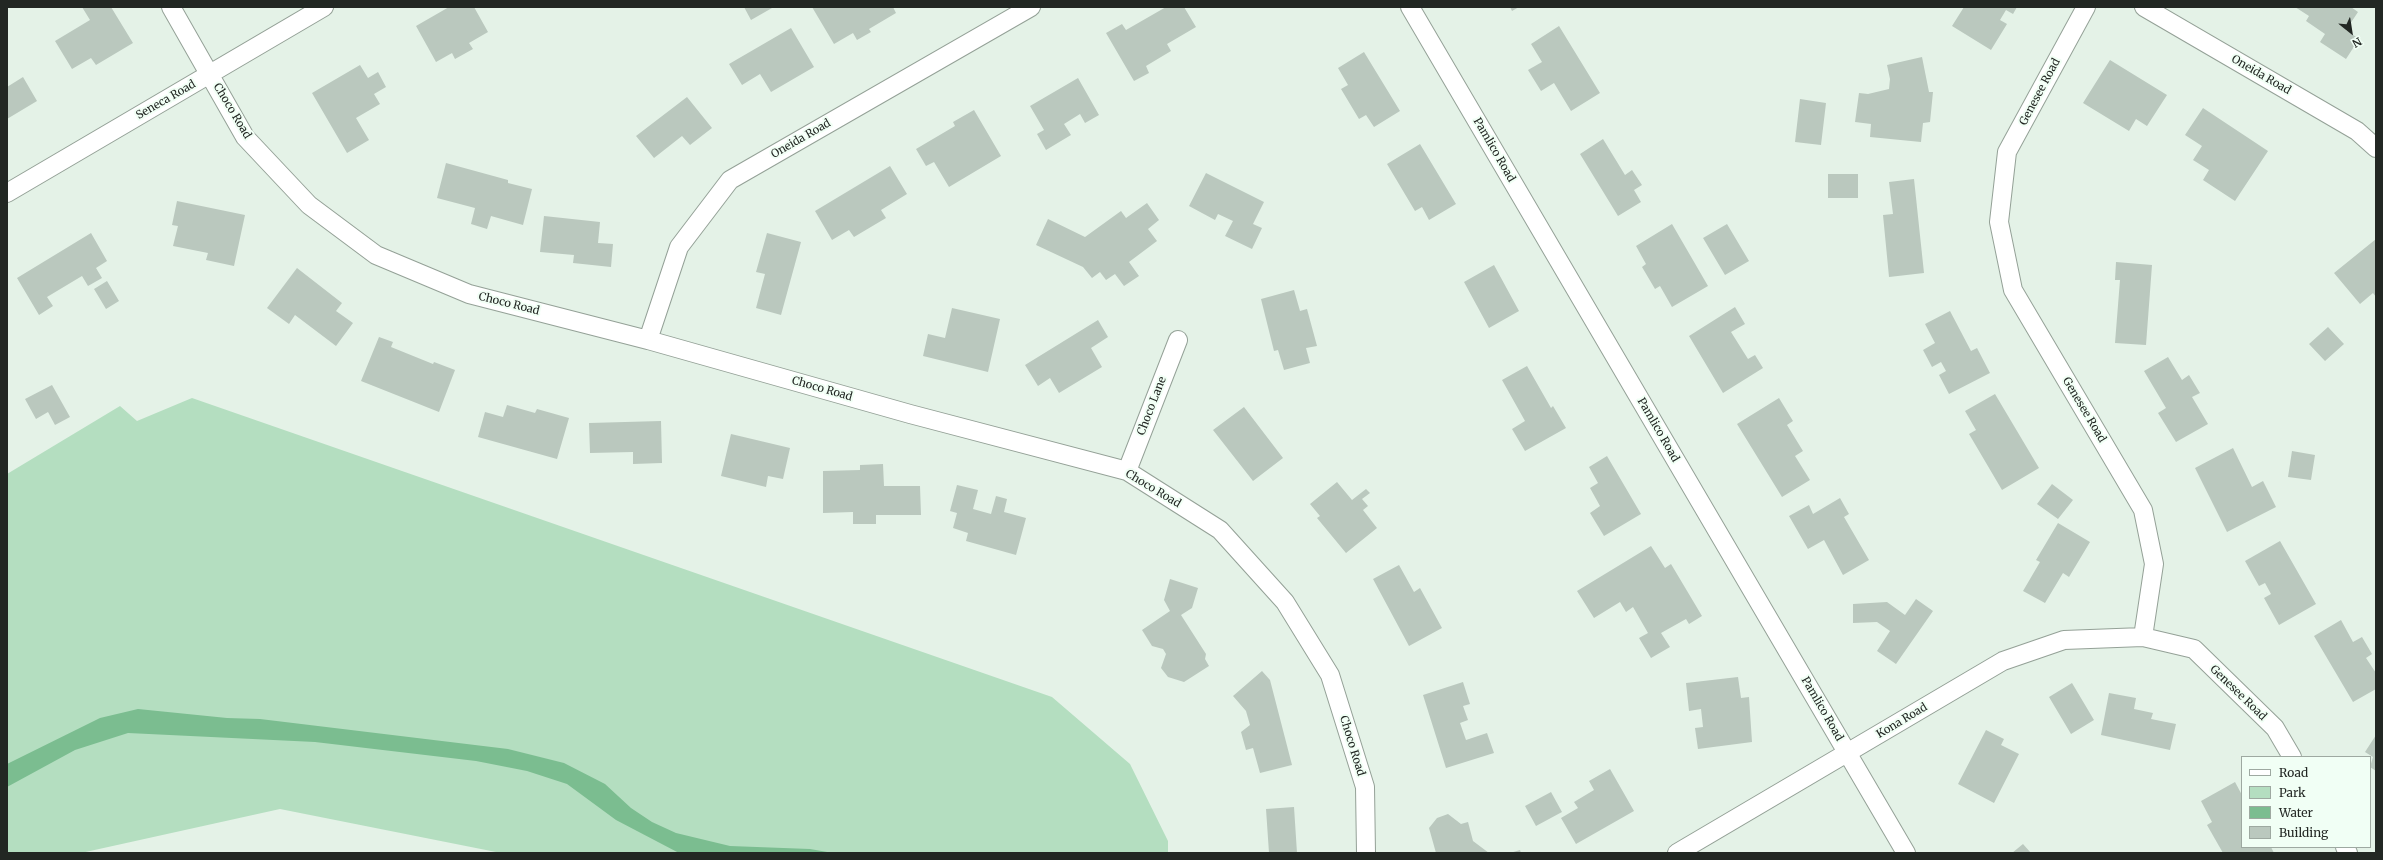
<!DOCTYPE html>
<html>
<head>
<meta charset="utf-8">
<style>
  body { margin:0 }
  #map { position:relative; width:2383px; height:860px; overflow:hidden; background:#e4f2e7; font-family:Merriweather,serif }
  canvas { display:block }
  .frame { position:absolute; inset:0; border:8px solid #222723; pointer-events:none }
  .legend { position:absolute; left:2241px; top:756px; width:130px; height:92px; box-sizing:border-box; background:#f1fff5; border:1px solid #9ea9a1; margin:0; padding:5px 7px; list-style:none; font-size:12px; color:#222723 }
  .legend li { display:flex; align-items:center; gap:8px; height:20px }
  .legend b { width:20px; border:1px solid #9ea9a1 }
  .north { position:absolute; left:2331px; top:12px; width:40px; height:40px; -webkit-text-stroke:3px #f1fff5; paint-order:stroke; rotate:150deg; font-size:11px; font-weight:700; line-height:16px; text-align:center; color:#222723 }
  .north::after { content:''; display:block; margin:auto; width:14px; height:18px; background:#222723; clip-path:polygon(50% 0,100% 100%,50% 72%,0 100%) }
</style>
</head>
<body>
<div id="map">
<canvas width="2383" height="860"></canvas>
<div class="frame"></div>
<ul class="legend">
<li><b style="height:5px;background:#fff"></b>Road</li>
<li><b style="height:11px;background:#b4dec0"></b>Park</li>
<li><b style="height:11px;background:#7bbd90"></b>Water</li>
<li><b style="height:11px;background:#bac8be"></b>Building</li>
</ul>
<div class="north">N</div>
</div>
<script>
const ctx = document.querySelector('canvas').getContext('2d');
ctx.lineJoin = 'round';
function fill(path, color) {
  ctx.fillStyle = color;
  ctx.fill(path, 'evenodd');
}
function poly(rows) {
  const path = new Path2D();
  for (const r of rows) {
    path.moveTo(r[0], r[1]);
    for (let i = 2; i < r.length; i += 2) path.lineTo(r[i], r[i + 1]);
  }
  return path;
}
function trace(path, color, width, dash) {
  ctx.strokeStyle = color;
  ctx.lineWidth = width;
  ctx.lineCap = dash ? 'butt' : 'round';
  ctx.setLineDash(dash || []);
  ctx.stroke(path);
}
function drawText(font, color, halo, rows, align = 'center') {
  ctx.font = font + ' Merriweather,serif';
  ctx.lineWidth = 4;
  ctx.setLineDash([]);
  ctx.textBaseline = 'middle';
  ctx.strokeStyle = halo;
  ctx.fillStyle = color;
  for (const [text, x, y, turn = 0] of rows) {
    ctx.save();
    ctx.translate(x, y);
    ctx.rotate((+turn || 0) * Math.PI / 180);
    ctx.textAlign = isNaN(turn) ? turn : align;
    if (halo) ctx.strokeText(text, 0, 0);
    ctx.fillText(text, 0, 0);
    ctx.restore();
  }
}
const green = poly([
  [192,398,1052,697,1130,764,1168,841,1168,853,501,853,280,809,81,853,7,853,7,474,120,406,137,421]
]);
const water = poly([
  [138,709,227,718,260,719,508,749,564,763,605,784,631,808,652,822,676,833,730,846,810,849,833,853,679,853,616,820,567,784,527,771,476,761,315,742,128,733,75,750,7,787,7,764,100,718]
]);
const building = poly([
  [82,7,111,7,133,43,96,65,91,58,72,69,55,41,90,20],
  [449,7,474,7,488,32,469,43,473,49,455,59,452,53,436,62,416,26],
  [744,7,772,7,772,8,751,20],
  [812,7,893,7,896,13,869,29,871,32,857,40,853,33,834,44],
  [1166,7,1184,7,1196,27,1167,44,1171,51,1146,66,1149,73,1134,81,1106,33,1122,24,1126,30],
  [1510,7,1519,7,1512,11],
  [1964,7,2017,7,2013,14,2006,10,2000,20,2007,24,1991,50,1952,26],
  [2295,7,2351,7,2358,12,2346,30,2359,39,2346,59,2320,42,2325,34,2306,21,2309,16],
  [1559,26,1600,93,1571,111,1554,83,1541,91,1528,70,1542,62,1531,44],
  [791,28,814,67,771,92,760,74,742,85,729,64],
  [1364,52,1400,111,1374,127,1366,115,1359,119,1341,89,1348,85,1338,68],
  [1922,57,1929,92,1933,92,1930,122,1923,123,1921,142,1870,137,1871,124,1855,122,1859,93,1868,94,1889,89,1890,79,1887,65],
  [2110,60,2167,95,2147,126,2136,119,2129,131,2083,103],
  [360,65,368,78,378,72,386,87,374,94,380,104,356,118,369,140,347,153,312,93],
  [23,77,37,101,7,119,7,87],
  [1078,78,1099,115,1085,123,1080,114,1064,124,1071,135,1046,150,1037,134,1044,130,1030,106],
  [687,97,712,128,690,145,682,136,654,158,636,136],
  [1800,99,1826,103,1821,145,1795,142],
  [2203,108,2268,151,2235,201,2203,180,2209,170,2193,160,2202,146,2185,135],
  [974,110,1001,156,949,187,934,162,926,166,916,149,955,126,953,122],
  [1603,139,1625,175,1632,170,1642,185,1634,190,1641,202,1618,216,1580,154],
  [1420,144,1456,204,1429,220,1422,207,1415,211,1387,164],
  [446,163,508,180,508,183,532,189,523,225,491,216,487,229,471,224,475,208,437,198],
  [890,166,907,194,881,210,886,218,854,237,849,230,832,240,815,211],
  [1206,173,1264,202,1253,224,1262,228,1252,249,1225,236,1233,221,1218,214,1215,220,1189,206],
  [1828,174,1858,174,1858,198,1828,198],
  [1914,179,1924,273,1889,277,1883,215,1893,214,1889,182],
  [177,201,245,215,234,266,206,260,208,253,173,246,178,226,172,225],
  [1147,203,1159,220,1148,229,1157,241,1129,262,1139,276,1124,286,1115,274,1106,280,1100,272,1092,278,1083,267,1036,245,1048,219,1085,237,1121,211,1126,218],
  [544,216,600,222,598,243,613,244,611,267,573,263,574,255,540,252],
  [1672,224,1708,286,1672,307,1660,286,1655,289,1642,267,1646,264,1636,246],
  [1727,224,1749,261,1725,275,1703,238],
  [91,233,107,261,96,268,102,278,88,286,82,276,47,297,53,306,39,315,17,278],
  [767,233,801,242,781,315,756,308,765,274,756,272],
  [2376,239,2376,297,2373,293,2360,304,2334,273],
  [2116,262,2152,265,2146,345,2115,343,2120,280,2115,280],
  [1494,265,1519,311,1489,328,1464,282],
  [297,268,342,303,336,311,353,323,336,346,295,315,289,324,267,308],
  [107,281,119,301,106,309,94,289],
  [1294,290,1300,311,1307,309,1317,346,1306,348,1310,363,1284,370,1278,350,1274,351,1261,299],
  [1735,307,1745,324,1731,332,1748,359,1755,355,1763,368,1723,393,1689,336],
  [952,308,1000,319,988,372,923,356,928,334,945,338],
  [1950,311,1971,351,1977,348,1990,373,1949,394,1939,375,1946,371,1941,362,1932,367,1923,350,1935,343,1925,324],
  [1098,320,1108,337,1091,348,1102,367,1059,393,1050,378,1038,386,1025,365],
  [2328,327,2344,344,2325,361,2309,344],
  [379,337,393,342,391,347,433,364,434,362,455,370,439,412,361,381],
  [2168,357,2182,380,2189,375,2200,393,2192,397,2208,424,2176,442,2158,413,2166,408,2144,371],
  [1527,366,1551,408,1553,406,1566,428,1525,451,1512,429,1525,421,1502,380],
  [52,385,70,417,55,425,48,412,36,419,25,399],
  [1995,394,2039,468,2002,490,1969,434,1976,430,1965,411],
  [1779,398,1793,421,1787,425,1803,451,1795,456,1810,480,1782,497,1737,424],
  [507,405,535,413,537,409,569,418,557,459,478,437,485,412,503,417],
  [1244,407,1283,458,1253,481,1213,430],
  [661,421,662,463,633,464,633,452,590,453,589,423],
  [731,434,790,448,783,479,768,476,766,487,721,476],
  [2233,448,2252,487,2263,481,2276,507,2227,532,2195,468],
  [2292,451,2315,455,2311,480,2288,477],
  [1607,456,1641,514,1604,536,1590,513,1600,506,1590,488,1598,483,1589,467],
  [883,464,884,486,920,486,921,515,876,515,876,524,853,524,853,512,823,513,823,471,860,470,860,465],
  [1337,482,1352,500,1366,489,1370,493,1362,499,1368,506,1363,510,1377,528,1346,553,1317,518,1320,516,1310,504],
  [2052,484,2073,500,2058,519,2037,504],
  [957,485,978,490,973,509,991,514,996,496,1007,499,1004,512,1026,518,1016,555,966,541,968,533,953,528,957,513,950,511],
  [1840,498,1849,514,1844,517,1869,560,1843,575,1824,540,1808,549,1789,516,1809,505,1813,514],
  [2058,523,2090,542,2069,577,2063,573,2045,603,2023,591,2040,562,2036,560],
  [2280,541,2316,604,2279,625,2264,598,2271,594,2265,583,2259,586,2245,561],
  [1651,546,1665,568,1671,564,1702,616,1689,624,1686,619,1661,633,1670,647,1651,658,1639,638,1648,633,1633,607,1626,612,1620,602,1594,618,1577,591],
  [1399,565,1414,592,1420,588,1442,628,1409,646,1373,579],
  [1170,579,1198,588,1192,608,1181,615,1206,654,1205,659,1209,666,1184,682,1168,677,1161,668,1166,654,1163,649,1152,646,1142,630,1170,611,1164,600],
  [1916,599,1933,611,1896,664,1877,651,1890,631,1877,622,1853,623,1853,604,1887,602,1905,615],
  [2341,620,2353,642,2362,637,2372,654,2366,658,2376,673,2376,689,2353,702,2314,636],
  [1262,671,1270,680,1292,765,1260,773,1253,748,1246,750,1241,732,1250,725,1246,711,1233,696],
  [1738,677,1741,698,1749,697,1752,742,1698,749,1695,728,1703,727,1701,709,1689,711,1686,683],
  [1463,682,1470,704,1463,706,1468,720,1460,723,1466,740,1487,733,1494,753,1446,768,1423,695],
  [2072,683,2094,720,2071,734,2049,697],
  [2109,693,2136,698,2134,709,2153,713,2151,719,2176,724,2170,750,2101,735],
  [1986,730,2004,739,2001,745,2019,754,1994,803,1958,784],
  [2376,735,2376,771,2370,767,2373,757,2365,752],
  [1610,769,1634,811,1576,844,1561,818,1578,808,1574,802,1594,790,1589,781],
  [2235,782,2242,795,2242,847,2271,847,2274,853,2223,853,2207,825,2212,822,2201,801],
  [1551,792,1562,812,1536,826,1525,806],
  [1294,807,1297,853,1269,853,1266,809],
  [1448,814,1461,824,1468,822,1473,841,1489,853,1436,853,1429,828,1437,818],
  [2023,844,2031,853,2012,853],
  [1520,850,1521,853,1510,853]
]);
const minor = poly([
  [171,7,245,137,309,205,376,255,469,294,648,340,910,414,1127,471,1220,530,1285,602,1330,675,1365,787,1366,853],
  [1410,7,1906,853],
  [2086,7,2007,152,1999,222,2013,290,2143,510,2154,564,2143,637],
  [2144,7,2357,131,2376,148],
  [7,193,324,7],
  [648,340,679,247,730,180,1031,7],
  [1127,471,1178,340],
  [2345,847,2348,853],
  [1677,853,2003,661,2064,640,2143,637,2194,649,2275,728,2292,757]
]);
const streetNames = [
  ["Oneida Road",2261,75,30],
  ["Genesee Road",2040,92,-62],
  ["Seneca Road",166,100,-30],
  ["Choco Road",232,111,59],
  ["Oneida Road",801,139,-30],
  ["Pamlico Road",1494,150,60],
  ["Choco Road",509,304,14],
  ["Choco Road",822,389,16],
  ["Choco Lane",1152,406,-69],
  ["Genesee Road",2084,410,59],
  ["Pamlico Road",1658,430,60],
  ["Choco Road",1153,489,31],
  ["Genesee Road",2238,693,44],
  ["Pamlico Road",1822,709,60],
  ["Kona Road",1902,721,-31],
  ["Choco Road",1352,746,73]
];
fill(green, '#b4dec0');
fill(water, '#7bbd90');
fill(building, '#bac8be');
trace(minor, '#94a197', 20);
trace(minor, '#fff', 18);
drawText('11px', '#222723', '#f1fff5', streetNames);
</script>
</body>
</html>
